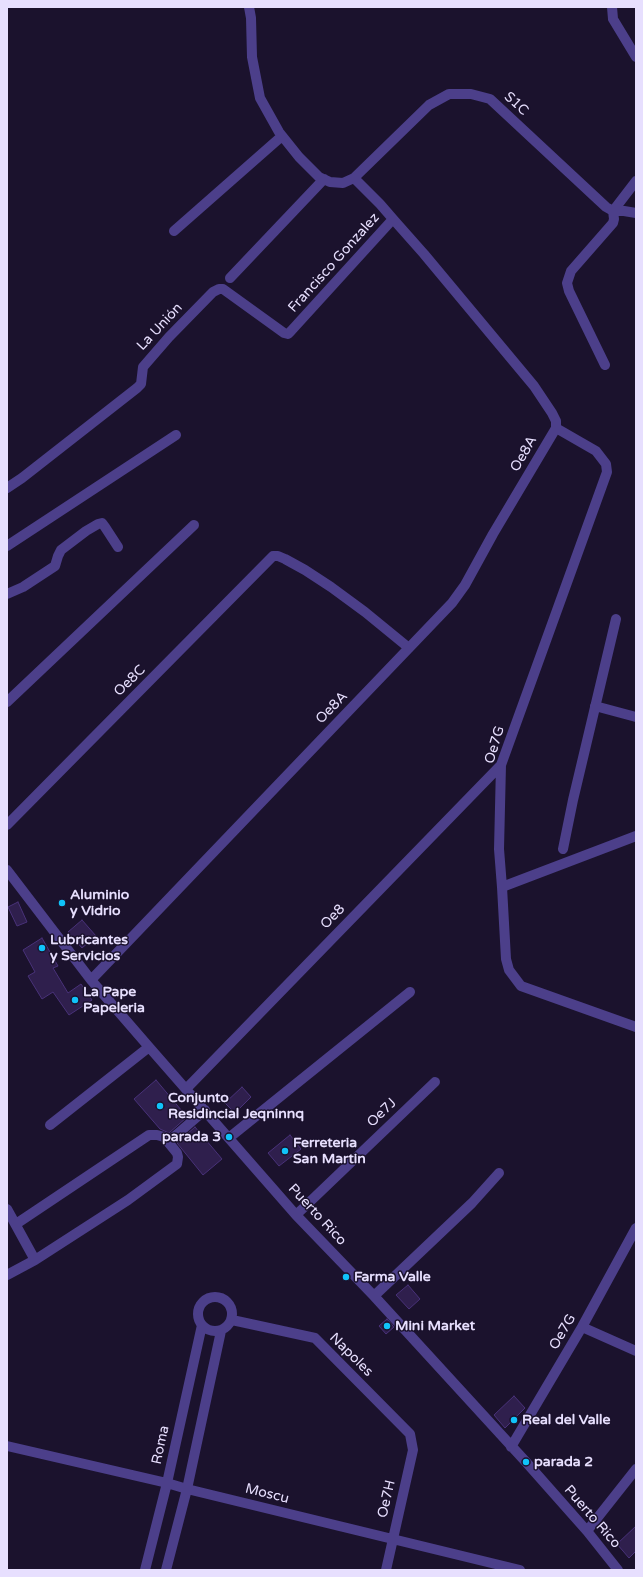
<!DOCTYPE html>
<html>
<head>
<meta charset="utf-8">
<style>
  body { margin:0 }
  #map { position:relative; width:643px; height:1577px; overflow:hidden; background:#1b122d; font-family:"Varela Round",sans-serif }
  canvas { display:block }
  .frame { position:absolute; inset:0; border:8px solid #e7dffe; pointer-events:none }
</style>
</head>
<body>
<div id="map">
<canvas width="643" height="1577"></canvas>
<div class="frame"></div>
</div>
<script>
const ctx = document.querySelector('canvas').getContext('2d');
ctx.lineJoin = 'round';
function fill(path, color) {
  ctx.fillStyle = color;
  ctx.fill(path, 'evenodd');
}
function poly(rows) {
  const path = new Path2D();
  for (const r of rows) {
    if (r.length === 3) {
      path.moveTo(r[0] + r[2], r[1]);
      path.arc(r[0], r[1], r[2], 0, 2 * Math.PI);
      continue;
    }
    path.moveTo(r[0], r[1]);
    for (let i = 2; i < r.length; i += 2) path.lineTo(r[i], r[i + 1]);
  }
  return path;
}
function trace(path, color, width, dash) {
  ctx.strokeStyle = color;
  ctx.lineWidth = width;
  ctx.lineCap = dash ? 'butt' : 'round';
  ctx.setLineDash(dash || []);
  ctx.stroke(path);
}
function drawText(font, color, halo, rows, align = 'center') {
  ctx.font = font + ' "Varela Round",sans-serif';
  ctx.lineWidth = 3;
  ctx.setLineDash([]);
  ctx.textBaseline = 'middle';
  ctx.strokeStyle = halo;
  ctx.fillStyle = color;
  for (const [text, x, y, turn = 0] of rows) {
    ctx.save();
    ctx.translate(x, y);
    ctx.rotate((+turn || 0) * Math.PI / 180);
    ctx.textAlign = isNaN(turn) ? turn : align;
    if (halo) ctx.strokeText(text, 0, 0);
    ctx.fillText(text, 0, 0);
    ctx.restore();
  }
}
const building = poly([
  [18,902,27,922,17,926,8,907,18,902],
  [82,920,96,936,82,948,68,932,82,920],
  [42,938,58,966,53,968,68,993,81,984,92,1000,69,1015,53,992,42,999,28,976,35,972,23,950,42,938],
  [156,1080,187,1117,169,1133,160,1129,134,1099,156,1080],
  [242,1087,251,1097,235,1113,225,1103,242,1087],
  [195,1127,222,1159,203,1175,177,1143,195,1127],
  [290,1135,301,1149,279,1166,268,1153,290,1135],
  [408,1285,420,1299,409,1309,396,1295,408,1285],
  [387,1319,394,1327,386,1334,379,1326,387,1319],
  [514,1396,525,1408,505,1428,494,1415,514,1396],
  [636,1526,636,1551,629,1558,617,1544,636,1526]
]);
const minor = poly([
  [249,7,251,18,252,57,260,98,279,132,299,157,319,177,330,182,343,183,354,178,429,105,449,94,471,94,490,99,606,207,613,211,624,211,636,213],
  [612,7,613,19,636,57],
  [393,219,424,254,534,386,552,413,556,421,556,428],
  [174,231,282,136],
  [230,278,324,179],
  [605,365,569,291,567,283,571,271,613,223,614,219,613,211,636,181],
  [556,428,596,451,606,464,607,472,501,765,499,849,502,887,506,959,509,970,521,986,636,1027],
  [7,488,22,478,137,388,141,384,143,367,169,337,213,292,219,289,223,289,284,333,288,334,291,331,393,219,380,204,354,178],
  [7,546,176,435],
  [7,594,23,587,55,566,58,556,61,550,86,531,98,524,102,523,105,527,118,547],
  [7,702,194,525],
  [595,706,636,717],
  [7,825,273,556,278,556,285,559,305,570,331,587,365,612,409,648],
  [563,849,573,800,616,619],
  [7,870,91,980,149,1047,296,1215,374,1296,526,1462,587,1531,618,1570],
  [502,887,636,836],
  [91,980,452,603,465,585,493,534,556,428],
  [186,1089,501,765],
  [50,1125,149,1047],
  [230,1137,410,992],
  [168,1142,205,1110],
  [7,1209,35,1260],
  [296,1215,435,1082],
  [7,1275,35,1260,128,1200,177,1164,178,1157,177,1153,164,1137,157,1135,149,1135,16,1224],
  [374,1296,472,1203,499,1173],
  [215,1314,17],
  [232,1320,315,1338,410,1434,413,1450,386,1570],
  [582,1327,636,1351],
  [7,1446,167,1483,187,1489,520,1570],
  [511,1447,582,1327,636,1228],
  [587,1531,636,1469],
  [145,1570,167,1483,202,1325],
  [166,1570,187,1489,221,1331]
]);
const markers = [
  [62,903,4,"#10c3fa"],
  [42,948,4,"#10c3fa"],
  [75,1000,4,"#10c3fa"],
  [160,1106,4,"#10c3fa"],
  [229,1137,4,"#10c3fa"],
  [285,1151,4,"#10c3fa"],
  [346,1277,4,"#10c3fa"],
  [387,1326,4,"#10c3fa"],
  [514,1420,4,"#10c3fa"],
  [526,1462,4,"#10c3fa"]
];
const streetNames = [
  ["S1C",516,104,43],
  ["Francisco Gonzalez",334,263,-48],
  ["La Unión",160,327,-47],
  ["Oe8A",524,454,-60],
  ["Oe8C",130,681,-45],
  ["Oe8A",332,708,-46],
  ["Oe7G",495,745,-73],
  ["Oe8",333,917,-46],
  ["Oe7J",382,1113,-44],
  ["Puerto Rico",317,1215,47],
  ["Oe7G",563,1332,-60],
  ["Napoles",351,1355,45],
  ["Roma",161,1445,-78],
  ["Moscu",267,1494,14],
  ["Oe7H",387,1499,-77],
  ["Puerto Rico",592,1517,49]
];
const poiNames = [
  ["Aluminio",70,895],
  ["y Vidrio",70,911],
  ["Lubricantes",50,940],
  ["y Servicios",50,956],
  ["La Pape",83,992],
  ["Papeleria",83,1008],
  ["Conjunto",168,1098],
  ["Residincial Jeqninnq",168,1114],
  ["parada 3",221,1137,"right"],
  ["Ferreteria",293,1143],
  ["San Martin",293,1159],
  ["Farma Valle",354,1277],
  ["Mini Market",395,1326],
  ["Real del Valle",522,1420],
  ["parada 2",534,1462]
];
fill(building, '#2f1f4d');
trace(building, '#493279', 1);
trace(minor, '#4c3f8a', 10);
for (const [x, y, r, color] of markers) {
  const dot = new Path2D();
  dot.arc(x, y, r, 0, 2 * Math.PI);
  ctx.fillStyle = color;
  ctx.fill(dot);
  trace(dot, '#1b122d', 1.5);
}
drawText('14px', '#e7dffe', '#1b122d', streetNames);
drawText('bold 14px', '#e7dffe', '#1b122d', poiNames, 'left');
</script>
</body>
</html>
